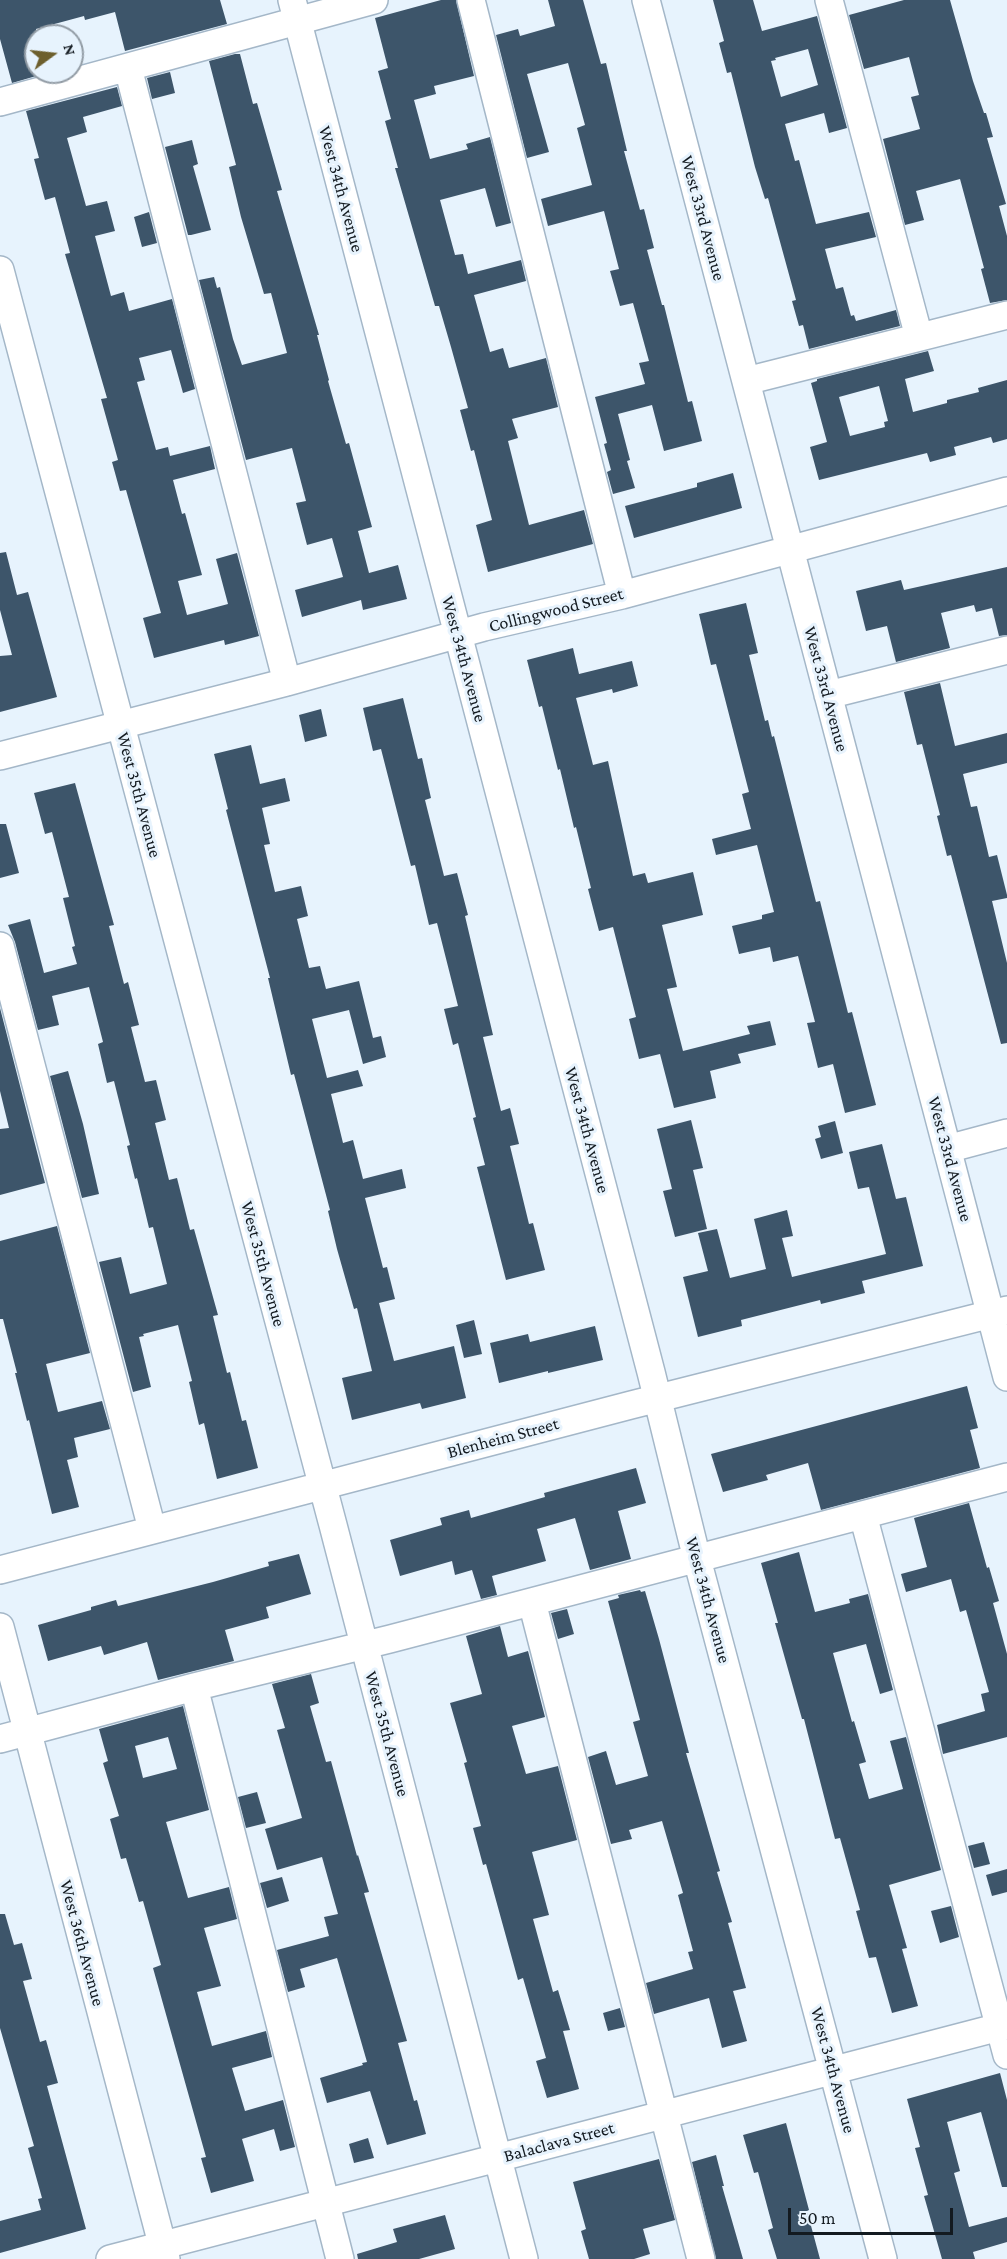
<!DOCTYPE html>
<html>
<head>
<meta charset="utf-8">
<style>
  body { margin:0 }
  #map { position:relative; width:1007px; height:2259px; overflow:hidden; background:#e7f3fd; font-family:"Crimson Pro",serif }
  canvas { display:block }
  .north { position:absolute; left:24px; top:24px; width:60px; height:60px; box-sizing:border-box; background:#e7f3fd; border:2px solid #929ca5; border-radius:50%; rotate:75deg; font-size:16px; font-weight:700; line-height:24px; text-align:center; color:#131a20 }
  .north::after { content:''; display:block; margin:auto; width:21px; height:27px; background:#6d5f2d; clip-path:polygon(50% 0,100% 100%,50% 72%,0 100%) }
  .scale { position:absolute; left:788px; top:2208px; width:165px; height:27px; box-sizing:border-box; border:3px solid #131a20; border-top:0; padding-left:8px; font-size:18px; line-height:21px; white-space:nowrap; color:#131a20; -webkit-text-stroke:4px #e7f3fd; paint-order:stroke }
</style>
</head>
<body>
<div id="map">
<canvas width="1007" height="2259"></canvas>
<div class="north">N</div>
<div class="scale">50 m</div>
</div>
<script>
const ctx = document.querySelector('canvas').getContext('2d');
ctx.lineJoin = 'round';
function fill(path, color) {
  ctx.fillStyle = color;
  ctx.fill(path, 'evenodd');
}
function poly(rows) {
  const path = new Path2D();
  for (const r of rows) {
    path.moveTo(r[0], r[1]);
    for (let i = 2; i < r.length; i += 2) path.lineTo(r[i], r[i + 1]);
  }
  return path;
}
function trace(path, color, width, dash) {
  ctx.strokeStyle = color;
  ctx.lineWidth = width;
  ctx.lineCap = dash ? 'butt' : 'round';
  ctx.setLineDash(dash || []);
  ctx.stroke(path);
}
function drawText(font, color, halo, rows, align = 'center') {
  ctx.font = font + ' "Crimson Pro",serif';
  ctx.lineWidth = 6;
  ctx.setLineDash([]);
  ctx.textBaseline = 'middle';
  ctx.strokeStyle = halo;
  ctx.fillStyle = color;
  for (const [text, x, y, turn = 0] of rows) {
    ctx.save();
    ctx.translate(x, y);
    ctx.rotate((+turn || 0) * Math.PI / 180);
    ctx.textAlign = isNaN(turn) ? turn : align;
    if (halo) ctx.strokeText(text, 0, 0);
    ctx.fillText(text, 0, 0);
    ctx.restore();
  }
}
const building = poly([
  [0,0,220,0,227,24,125,51,115,12,85,20,84,16,36,29,36,72,50,72,12,83,0,39],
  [441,0,456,0,474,76,434,86,436,94,414,100,430,159,468,149,466,144,490,137,511,223,496,227,485,188,440,200,455,255,463,254,468,274,521,260,526,281,474,295,490,352,503,348,509,368,546,358,558,407,512,419,518,438,508,441,529,525,584,510,593,544,488,572,476,525,492,520,474,450,471,451,460,410,468,408,451,347,439,306,435,306,395,168,398,168,385,121,391,119,378,71,388,68,375,18],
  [548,0,583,0,601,64,606,63,627,151,624,151,640,210,644,209,654,248,647,250,662,305,664,305,688,402,692,401,702,441,664,451,652,405,618,414,630,460,627,461,635,488,613,494,607,472,611,470,604,444,607,443,595,397,645,384,639,363,649,361,633,303,620,306,610,271,619,269,604,211,548,226,541,199,592,185,577,128,585,125,568,63,527,74,549,152,527,158,496,35,518,29,520,36,555,26],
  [713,0,753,0,762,31,817,16,847,128,829,133,824,113,785,124,795,161,799,160,816,224,869,212,876,237,825,249,836,289,843,287,851,316,854,315,856,321,896,310,900,326,809,349,803,325,799,326,792,301,796,300,768,198,765,199,755,167,731,72,727,73,719,43,724,41],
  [808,49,818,85,781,97,771,61,776,60,775,58],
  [904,0,950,0,973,81,984,113,986,113,993,137,987,138,1006,204,999,206,1007,236,1007,300,990,303,981,269,984,268,960,179,916,191,924,220,905,225,883,139,920,129,911,97,919,95,909,57,864,69,849,15],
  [235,54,240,54,253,104,257,103,282,190,277,191,319,335,317,335,329,380,328,381,346,444,349,443,372,527,358,531,369,573,398,565,407,599,363,610,361,600,302,617,295,590,343,577,332,538,307,545,296,503,306,501,292,448,246,460,199,280,214,277,217,288,220,287,233,339,242,365,287,353,271,293,264,294,241,217,229,167,236,165,209,61],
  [170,72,175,93,152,99,147,78],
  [117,87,122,106,83,117,87,132,67,138,86,206,107,201,115,231,95,236,111,296,124,292,129,311,172,299,195,389,183,393,171,350,139,358,145,380,137,382,156,450,168,447,170,456,210,446,215,469,173,480,182,514,185,513,202,575,178,581,187,615,228,604,216,559,237,553,259,636,225,645,224,640,154,658,143,618,161,613,126,490,120,491,112,462,118,460,101,399,107,398,65,254,70,253,55,197,45,200,34,159,39,158,26,111],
  [192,140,198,164,193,166,211,230,191,235,188,235,165,147],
  [149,212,157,243,142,247,134,217],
  [928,351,934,371,905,379,913,412,947,403,947,400,979,392,978,388,1007,380,1007,439,993,443,991,437,954,447,956,455,930,462,927,453,819,480,810,447,827,442,811,383,817,381,817,379],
  [879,386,888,421,884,422,885,427,850,436,839,397],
  [733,473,742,508,634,538,625,506,697,487,697,483],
  [6,552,17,595,28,592,57,697,0,712,0,656,12,655,0,610,0,553],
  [1007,567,1007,635,999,636,992,608,976,612,974,605,941,613,950,648,896,662,887,626,866,631,856,591,901,580,904,590],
  [746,603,758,653,749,655,765,721,768,720,772,737,774,736,816,902,820,901,848,1013,852,1012,876,1105,845,1113,833,1064,818,1068,807,1023,815,1022,798,956,773,962,770,947,739,954,732,926,762,919,762,915,774,912,757,845,716,855,712,839,751,829,742,794,749,792,716,664,711,665,699,614],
  [573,648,579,674,632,661,638,686,613,693,612,689,576,698,593,765,608,761,633,876,645,873,648,883,693,872,703,915,662,925,677,987,667,989,683,1051,750,1034,747,1026,770,1021,776,1045,738,1054,741,1063,710,1071,716,1098,674,1108,660,1054,639,1059,629,1019,636,1017,613,927,599,931,588,889,591,888,576,827,574,828,560,769,558,770,542,706,539,707,527,660],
  [940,683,955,746,1007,733,1007,763,963,774,971,807,977,806,989,857,997,855,1007,895,1007,898,992,901,1007,963,1007,1043,1001,1044,951,855,947,856,937,816,940,815,922,744,917,745,904,692],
  [403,698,418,759,422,758,431,798,425,800,444,876,457,873,468,915,465,916,493,1035,483,1037,501,1111,510,1108,519,1144,510,1146,529,1224,533,1223,545,1270,506,1280,477,1167,485,1165,473,1118,476,1117,458,1043,453,1045,444,1009,458,1006,437,923,429,925,415,865,411,866,381,749,373,751,363,708],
  [321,709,327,736,305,742,299,715],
  [251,745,260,784,285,778,290,801,262,808,270,844,264,845,275,892,301,886,308,916,297,919,309,968,320,966,326,989,359,981,373,1038,381,1036,386,1057,363,1064,349,1010,312,1019,327,1078,358,1070,363,1086,331,1094,343,1143,353,1140,363,1179,402,1169,406,1188,365,1198,383,1268,387,1267,395,1299,379,1303,394,1361,454,1346,466,1398,422,1409,420,1403,352,1420,342,1378,372,1371,357,1308,354,1309,337,1249,328,1211,330,1210,294,1074,291,1075,268,978,270,978,226,810,228,809,214,754],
  [75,783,114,925,109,926,124,984,128,982,139,1025,131,1027,145,1082,156,1080,166,1120,155,1123,169,1180,177,1178,190,1230,194,1229,218,1315,213,1316,227,1373,230,1372,242,1421,246,1420,258,1468,217,1479,204,1423,199,1425,189,1382,192,1381,178,1325,143,1334,144,1336,139,1337,151,1387,133,1392,99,1262,121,1257,130,1294,167,1284,153,1227,149,1228,137,1178,135,1179,127,1146,130,1145,114,1081,107,1083,98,1044,103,1042,89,987,52,996,59,1025,38,1030,15,942,8,925,30,919,44,973,77,964,72,947,75,946,63,898,69,897,52,832,45,834,34,793],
  [0,824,6,824,19,873,0,878],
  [0,1008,45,1183,0,1195,0,1129,9,1128,0,1091],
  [68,1071,83,1124,99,1194,82,1198,50,1076],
  [691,1120,703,1168,693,1170,707,1229,675,1237,663,1191,672,1189,657,1129],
  [835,1121,843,1153,821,1159,815,1139,821,1137,818,1126],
  [882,1144,896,1199,906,1197,923,1266,862,1281,865,1293,821,1304,820,1300,741,1320,742,1326,698,1337,683,1277,708,1271,698,1233,717,1229,730,1278,766,1269,754,1219,787,1210,793,1236,782,1238,792,1277,886,1254,869,1187,858,1189,849,1152],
  [57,1226,90,1353,46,1364,58,1412,102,1401,110,1429,74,1438,78,1457,67,1460,79,1507,52,1514,29,1420,27,1421,15,1373,17,1373,3,1319,0,1319,0,1241],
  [474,1320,482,1354,464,1358,456,1325],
  [595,1326,603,1360,548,1373,548,1371,499,1383,490,1343,528,1334,530,1342],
  [967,1386,978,1428,970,1430,980,1468,821,1510,808,1463,766,1475,768,1480,723,1492,711,1454],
  [636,1468,646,1503,618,1511,631,1559,590,1570,575,1518,537,1529,546,1561,492,1576,497,1595,481,1599,472,1570,455,1575,452,1561,400,1576,390,1540,442,1525,440,1518,469,1510,471,1518,545,1497,544,1493],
  [969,1503,987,1568,989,1567,999,1601,993,1603,1007,1654,1007,1737,943,1754,937,1725,985,1711,981,1694,989,1692,966,1610,960,1612,951,1579,906,1592,901,1574,927,1567,914,1518],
  [799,1552,815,1612,850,1603,849,1599,868,1594,893,1690,880,1694,866,1644,833,1653,852,1722,854,1721,866,1762,859,1764,869,1799,903,1789,890,1741,906,1737,941,1870,889,1885,907,1948,902,1949,918,2006,892,2013,876,1957,869,1958,856,1911,860,1910,840,1838,835,1839,804,1719,802,1719,775,1623,778,1623,761,1563],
  [299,1554,311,1594,266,1607,269,1618,225,1630,234,1661,158,1680,147,1642,104,1655,101,1646,48,1661,38,1625,91,1610,91,1607,116,1600,118,1606,213,1582,269,1566,268,1562],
  [640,1590,641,1592,645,1591,659,1639,689,1753,686,1753,720,1871,717,1872,732,1922,728,1923,746,1988,733,1991,747,2041,722,2048,709,1998,654,2014,646,1983,693,1969,688,1952,693,1951,678,1895,683,1893,662,1821,629,1830,632,1839,611,1844,588,1757,606,1751,616,1785,648,1776,633,1722,640,1720,608,1601,619,1598,618,1595],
  [567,1609,574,1634,558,1639,551,1613],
  [500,1626,508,1657,528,1651,545,1717,512,1726,526,1774,558,1766,577,1840,532,1852,549,1915,533,1919,553,1992,558,1990,570,2030,563,2031,579,2089,547,2098,536,2061,546,2058,523,1978,518,1980,486,1864,483,1865,473,1828,481,1826,464,1763,467,1762,450,1703,482,1694,466,1636],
  [311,1674,319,1703,310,1706,326,1762,331,1761,357,1856,358,1855,369,1892,364,1893,407,2041,398,2043,414,2101,417,2100,426,2134,387,2145,370,2091,327,2103,320,2078,363,2065,362,2063,367,2062,337,1958,300,1969,305,1987,288,1992,277,1950,329,1936,324,1917,338,1914,322,1857,277,1870,265,1829,302,1818,277,1730,285,1728,272,1684],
  [183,1706,209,1810,166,1822,188,1898,229,1887,237,1919,204,1928,221,1986,197,1992,212,2046,266,2031,272,2057,232,2068,245,2111,283,2100,295,2147,280,2151,274,2129,242,2139,254,2181,211,2193,201,2158,206,2157,153,1968,161,1965,143,1901,139,1902,126,1858,121,1859,110,1819,119,1816,103,1763,108,1761,99,1729],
  [168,1737,177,1769,143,1778,135,1746],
  [257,1792,266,1823,246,1828,238,1797],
  [984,1842,990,1864,974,1868,968,1846],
  [1007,1869,1007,1892,992,1896,986,1875],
  [282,1877,289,1901,267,1908,260,1883],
  [951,1906,959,1937,940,1943,931,1911],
  [0,1914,5,1914,14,1945,22,1943,32,1979,23,1981,40,2042,46,2040,58,2083,47,2086,86,2229,0,2253,0,2221,41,2210,38,2199,42,2198,28,2148,34,2146,0,2028],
  [620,2008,625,2027,608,2031,603,2013],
  [1000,2073,1007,2100,1007,2187,1002,2187,981,2112,947,2122,960,2171,954,2173,969,2227,1007,2217,1007,2242,973,2252,975,2259,942,2259,924,2196,928,2195,915,2148,920,2147,907,2099],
  [786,2123,809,2210,807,2211,820,2259,777,2259,768,2230,773,2228,758,2172,754,2173,743,2135],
  [368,2138,374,2158,354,2163,349,2144],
  [716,2155,724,2186,722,2186,743,2259,716,2259,692,2162],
  [659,2159,675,2220,643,2229,650,2254,634,2259,589,2259,581,2231,586,2229,573,2182],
  [445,2215,455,2249,419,2259,358,2259,357,2254,397,2242,393,2229]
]);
const minor = poly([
  [292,0,651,1372,697,1559,883,2259],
  [471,0,622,595],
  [646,0,1007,1377],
  [829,0,919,337],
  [128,68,287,682],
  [0,102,374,0],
  [0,270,333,1525,524,2259],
  [746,381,1007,315],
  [828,695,1007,650],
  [0,756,287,682,484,627,622,595,1007,491],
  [0,946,152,1529],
  [947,1149,1007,1133],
  [863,1515,1007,2055],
  [0,1570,631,1405,1007,1310],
  [532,1602,701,2259],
  [0,1627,166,2259],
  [194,1687,340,2259],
  [0,1739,194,1687,390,1639,1007,1477],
  [110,2259,1007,2025]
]);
const streetNames = [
  ["West 34th Avenue",341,189,75],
  ["West 33rd Avenue",703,218,75],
  ["Collingwood Street",556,610,-14],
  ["West 34th Avenue",464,659,75],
  ["West 33rd Avenue",826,689,75],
  ["West 35th Avenue",139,795,75],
  ["West 34th Avenue",587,1130,75],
  ["West 33rd Avenue",950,1159,75],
  ["West 35th Avenue",263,1264,75],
  ["Blenheim Street",503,1438,-15],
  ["West 34th Avenue",708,1600,75],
  ["West 35th Avenue",387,1734,75],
  ["West 36th Avenue",82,1943,75],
  ["West 34th Avenue",833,2070,75],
  ["Balaclava Street",559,2142,-15]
];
fill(building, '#3d556a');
trace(minor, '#a4b7c8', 30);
trace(minor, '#fff', 27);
drawText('18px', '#131a20', '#e7f3fd', streetNames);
</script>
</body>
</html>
